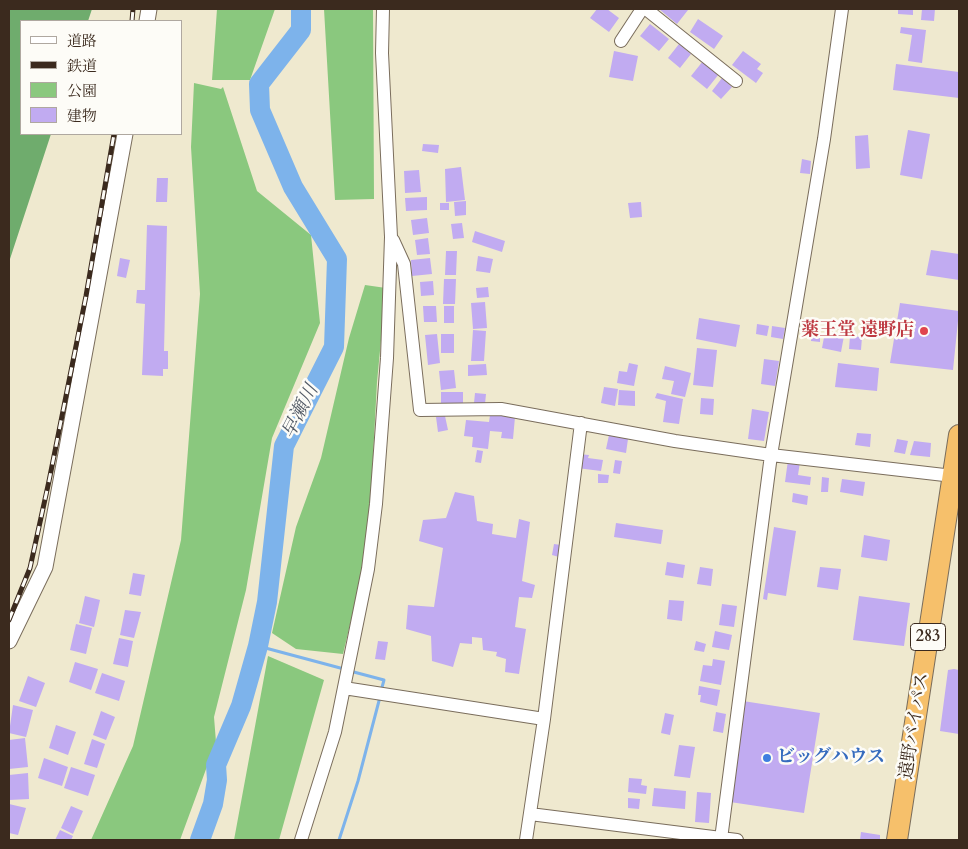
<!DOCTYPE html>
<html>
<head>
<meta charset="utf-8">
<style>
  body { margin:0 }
  #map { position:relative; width:968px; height:849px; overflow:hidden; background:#efe9cf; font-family:Cardo,"Noto Serif JP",serif }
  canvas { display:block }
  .frame { position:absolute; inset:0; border:10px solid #3b2a1e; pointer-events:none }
  .legend { position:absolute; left:20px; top:20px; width:162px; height:115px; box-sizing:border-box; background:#fdfcf7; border:1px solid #afa8a0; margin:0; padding:6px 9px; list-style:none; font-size:15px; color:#3b2a1e }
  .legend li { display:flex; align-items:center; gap:10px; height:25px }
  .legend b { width:25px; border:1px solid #afa8a0 }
</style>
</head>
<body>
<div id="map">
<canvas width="968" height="849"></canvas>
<div class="frame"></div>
<ul class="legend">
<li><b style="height:6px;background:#fff"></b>道路</li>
<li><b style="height:6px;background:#3b2a1e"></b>鉄道</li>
<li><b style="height:14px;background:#8ac87e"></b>公園</li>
<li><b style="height:14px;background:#c1abf1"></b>建物</li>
</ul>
</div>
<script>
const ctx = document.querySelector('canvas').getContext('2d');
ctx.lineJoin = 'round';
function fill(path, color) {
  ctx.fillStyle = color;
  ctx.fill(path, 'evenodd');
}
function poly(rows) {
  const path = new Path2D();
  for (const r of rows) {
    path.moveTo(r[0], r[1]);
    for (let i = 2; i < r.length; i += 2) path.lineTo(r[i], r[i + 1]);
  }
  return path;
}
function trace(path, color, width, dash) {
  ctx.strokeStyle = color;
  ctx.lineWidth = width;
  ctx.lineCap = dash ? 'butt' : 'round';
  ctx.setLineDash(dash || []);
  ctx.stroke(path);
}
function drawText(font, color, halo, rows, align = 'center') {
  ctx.font = font + ' Cardo,"Noto Serif JP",serif';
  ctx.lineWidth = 5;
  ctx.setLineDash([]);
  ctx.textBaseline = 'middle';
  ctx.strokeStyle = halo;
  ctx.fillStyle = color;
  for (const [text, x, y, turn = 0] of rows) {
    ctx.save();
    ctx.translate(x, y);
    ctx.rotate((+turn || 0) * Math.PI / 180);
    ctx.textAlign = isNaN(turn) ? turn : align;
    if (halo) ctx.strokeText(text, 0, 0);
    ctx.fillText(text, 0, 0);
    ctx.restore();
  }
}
const green = poly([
  [217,9,275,9,250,80,212,80],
  [324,9,373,9,374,199,335,200],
  [194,83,221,89,223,87,257,191,311,235,320,323,272,438,246,590,214,717,216,742,180,840,91,840,133,746,181,540,200,294,191,147],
  [365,285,386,288,377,382,371,494,361,578,343,654,296,649,272,633,296,527,321,458,349,338],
  [268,656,324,680,279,840,234,840]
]);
const forest = poly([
  [9,9,92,9,88,21,21,21,21,134,51,134,9,262]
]);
const stream = poly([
  [258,646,344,669],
  [350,671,384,680,381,691],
  [339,840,358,781,380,697]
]);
const river = poly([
  [200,840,213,804,217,780,216,765,241,706,258,646,267,602,284,446,334,347,337,259,293,187,260,110,259,84,301,30,301,9]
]);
const building = poly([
  [597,9,607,9,619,18,609,32,590,18],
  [659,9,686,9,688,10,677,24],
  [898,9,913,9,913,15,898,14],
  [922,9,935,9,934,21,921,20],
  [698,19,723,36,714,49,690,32],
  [650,24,669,39,659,51,640,36],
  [901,27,926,30,922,63,908,61,912,35,900,33],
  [679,44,691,54,680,68,668,58],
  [614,51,638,56,633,81,609,77],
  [743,51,761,64,757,69,763,73,756,83,732,65],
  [703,61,719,74,707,89,691,76],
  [896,64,959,72,959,98,893,90],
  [722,78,732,87,721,99,712,91],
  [908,130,930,134,922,179,900,175],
  [868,135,870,168,856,169,855,136],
  [423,144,439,145,438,153,422,151],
  [802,159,811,161,810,174,800,173],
  [461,167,465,200,446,202,445,169],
  [419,170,421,192,405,193,404,171],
  [157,178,168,178,167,202,156,202],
  [427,197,427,210,406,211,405,198],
  [466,201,466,215,455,216,454,202],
  [641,202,642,217,630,218,628,203],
  [440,203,449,203,449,210,440,210],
  [427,218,429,233,413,235,411,220],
  [462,223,464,238,453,239,451,224],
  [147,225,167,226,164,351,168,351,168,369,163,369,163,376,142,375,145,304,136,303,137,290,145,290],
  [475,231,505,241,502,252,472,242],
  [428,238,430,254,417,255,415,240],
  [931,250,959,254,959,280,926,275],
  [446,251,457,251,456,275,445,275],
  [478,256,493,259,490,273,476,271],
  [120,258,130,260,126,278,117,276],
  [430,258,432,274,412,276,411,260],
  [444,279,456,279,455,304,443,304],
  [433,281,434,295,421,296,420,282],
  [488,287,489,297,477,298,476,288],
  [485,302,487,328,473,329,471,303],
  [900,303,959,311,953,370,890,363],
  [423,306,436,306,437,322,424,322],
  [444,306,454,306,454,323,444,323],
  [699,318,740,325,736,347,696,339],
  [757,324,769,326,767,336,756,334],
  [772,326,785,328,783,339,771,337],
  [473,330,486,331,484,361,471,361],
  [811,331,820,332,820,342,811,341],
  [825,332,844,336,841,352,822,348],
  [437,334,440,363,428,365,425,335],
  [441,334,454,334,454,353,441,353],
  [850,336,862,337,861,350,849,349],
  [697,348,717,350,713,387,693,385],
  [764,359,779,361,775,386,761,384],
  [629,363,638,365,634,386,617,383,619,371,627,372],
  [838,363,879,368,877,391,835,387],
  [486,364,487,375,468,376,468,365],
  [665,366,691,373,685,397,671,394,674,381,662,379],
  [454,370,456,388,441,390,439,371],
  [604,387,618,389,615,406,601,403],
  [619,390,635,391,635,406,618,405],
  [441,392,463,392,463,404,441,404],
  [475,393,486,394,485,404,474,403],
  [657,393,683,399,679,424,663,422,666,401,655,398],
  [701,398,714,399,713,415,700,414],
  [752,409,769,412,764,441,748,439],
  [490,415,515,417,513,439,501,438,502,432,490,431,488,449,472,447,473,437,464,436,466,420,489,422],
  [445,416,448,430,438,432,436,417],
  [857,433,871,434,870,447,855,445],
  [609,435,628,439,626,453,606,449],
  [897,439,908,441,905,454,894,452],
  [914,441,931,443,930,457,910,455],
  [477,450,483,451,481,463,475,462],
  [578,454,589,455,588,458,603,460,601,471,577,468],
  [615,460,622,461,620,474,613,473],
  [788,460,800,462,798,475,811,477,810,485,785,482],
  [598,474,609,475,608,483,598,483],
  [822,477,829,478,828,492,821,492],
  [842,479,865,482,863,496,840,492],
  [455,492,474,496,477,521,493,524,492,534,516,538,519,519,530,522,522,581,535,585,532,598,519,597,515,627,526,629,519,674,505,672,506,659,496,656,497,652,483,650,482,638,472,637,472,644,460,643,453,667,432,661,431,636,406,629,408,605,434,607,443,548,419,541,423,520,446,518],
  [793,493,808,496,807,505,792,502],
  [616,523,663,530,661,544,614,537],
  [774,527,796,531,786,596,768,593,767,600,763,599],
  [864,535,890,540,887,561,861,557],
  [554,544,561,545,559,557,552,555],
  [667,562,685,565,683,578,665,575],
  [700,567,713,569,711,586,697,584],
  [820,567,841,569,838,590,817,587],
  [133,573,145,575,141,596,129,594],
  [85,596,100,600,94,627,79,623],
  [859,596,910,603,904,646,853,640],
  [669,600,684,601,682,621,667,619],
  [722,604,737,606,734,627,719,625],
  [125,610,141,612,134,638,120,635],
  [76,624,92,628,86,654,70,650],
  [715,631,732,635,729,650,712,647],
  [119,638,133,641,128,667,113,664],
  [378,641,388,642,385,660,375,659],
  [696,641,706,644,704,652,694,650],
  [713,659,725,661,721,685,700,681,703,665,712,666],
  [75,662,98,669,91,690,69,682],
  [954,669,959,670,959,734,940,731,948,670],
  [102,673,125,681,119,701,95,693],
  [28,676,45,683,36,707,19,701],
  [699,686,720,690,717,706,700,702,701,695,698,695],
  [743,701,820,713,804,813,730,802],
  [13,705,33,710,26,737,9,733],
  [101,711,115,717,106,740,93,735],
  [716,712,726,714,723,733,713,731],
  [665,713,674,715,670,735,661,733],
  [56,725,76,732,68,755,49,748],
  [25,738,28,767,9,769,9,740],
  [92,739,105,744,97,768,84,764],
  [679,745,695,747,690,778,674,776],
  [44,758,68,767,62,786,38,778],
  [71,767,95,775,88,796,64,788],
  [28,773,29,799,9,800,9,775],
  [629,778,642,779,641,785,647,786,646,794,628,792],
  [654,788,686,791,685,809,652,806],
  [697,792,711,793,709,823,695,822],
  [628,798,640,799,639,809,628,808],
  [9,804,26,808,18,835,9,833],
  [71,806,83,811,73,834,61,828],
  [60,830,73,836,71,840,55,840],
  [861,832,880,835,880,840,860,840]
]);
const minor = poly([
  [646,9,736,81],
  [621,41,642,9],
  [393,240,404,264,420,410,501,409,675,441,771,455,953,476],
  [344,688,544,719],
  [530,814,737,840],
  [721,839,771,455,824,139,842,9],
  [301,840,335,732,368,569,376,504,387,358,391,237,382,53,383,9],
  [526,840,544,719,581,423]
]);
const tertiary = poly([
  [147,21,149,9],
  [9,641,45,567,125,134]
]);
const trunk = poly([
  [897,840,959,435]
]);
const rail = poly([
  [132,21,133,9],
  [9,620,30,568,49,481,86,296,114,134]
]);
const markers = [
  [924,331,5,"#e0444e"],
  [767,758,5,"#3f7fe0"]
];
const shields = [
  [928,637,35]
];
const shieldNames = [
  ["283",928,637]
];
const healthNames = [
  ["薬王堂 遠野店",914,331]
];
const streetNames = [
  ["遠野バイパス",915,726,-81]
];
const shopNames = [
  ["ビッグハウス",777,758]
];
const waterNames = [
  ["早瀬川",301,412,-63]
];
fill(green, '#8ac87e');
fill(forest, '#6fac6d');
trace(stream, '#7db3eb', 3);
trace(river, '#7db3eb', 20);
fill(building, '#c1abf1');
trace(minor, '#7a6d5c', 14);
trace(tertiary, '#7a6d5c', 17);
trace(trunk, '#7a6d5c', 22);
trace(minor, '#fff', 12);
trace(tertiary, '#fff', 15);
trace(trunk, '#f6c06b', 20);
trace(rail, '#3b2a1e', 5);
trace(rail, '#fdfcf7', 3, [9]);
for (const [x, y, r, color] of markers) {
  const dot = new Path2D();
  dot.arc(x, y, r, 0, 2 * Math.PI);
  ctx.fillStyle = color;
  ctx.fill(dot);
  trace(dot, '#fdfcf7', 2);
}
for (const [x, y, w] of shields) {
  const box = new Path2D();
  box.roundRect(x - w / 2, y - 13.5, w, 27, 4);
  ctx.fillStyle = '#fdfcf7';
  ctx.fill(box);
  trace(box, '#3b2a1e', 1);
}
drawText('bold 16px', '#3b2a1e', null, shieldNames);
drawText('bold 18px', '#be3a42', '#fdfcf7', healthNames, 'right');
drawText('18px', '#3b2a1e', '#fdfcf7', streetNames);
drawText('bold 18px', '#366cbe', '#fdfcf7', shopNames, 'left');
drawText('italic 19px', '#525a66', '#fdfcf7', waterNames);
</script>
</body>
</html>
